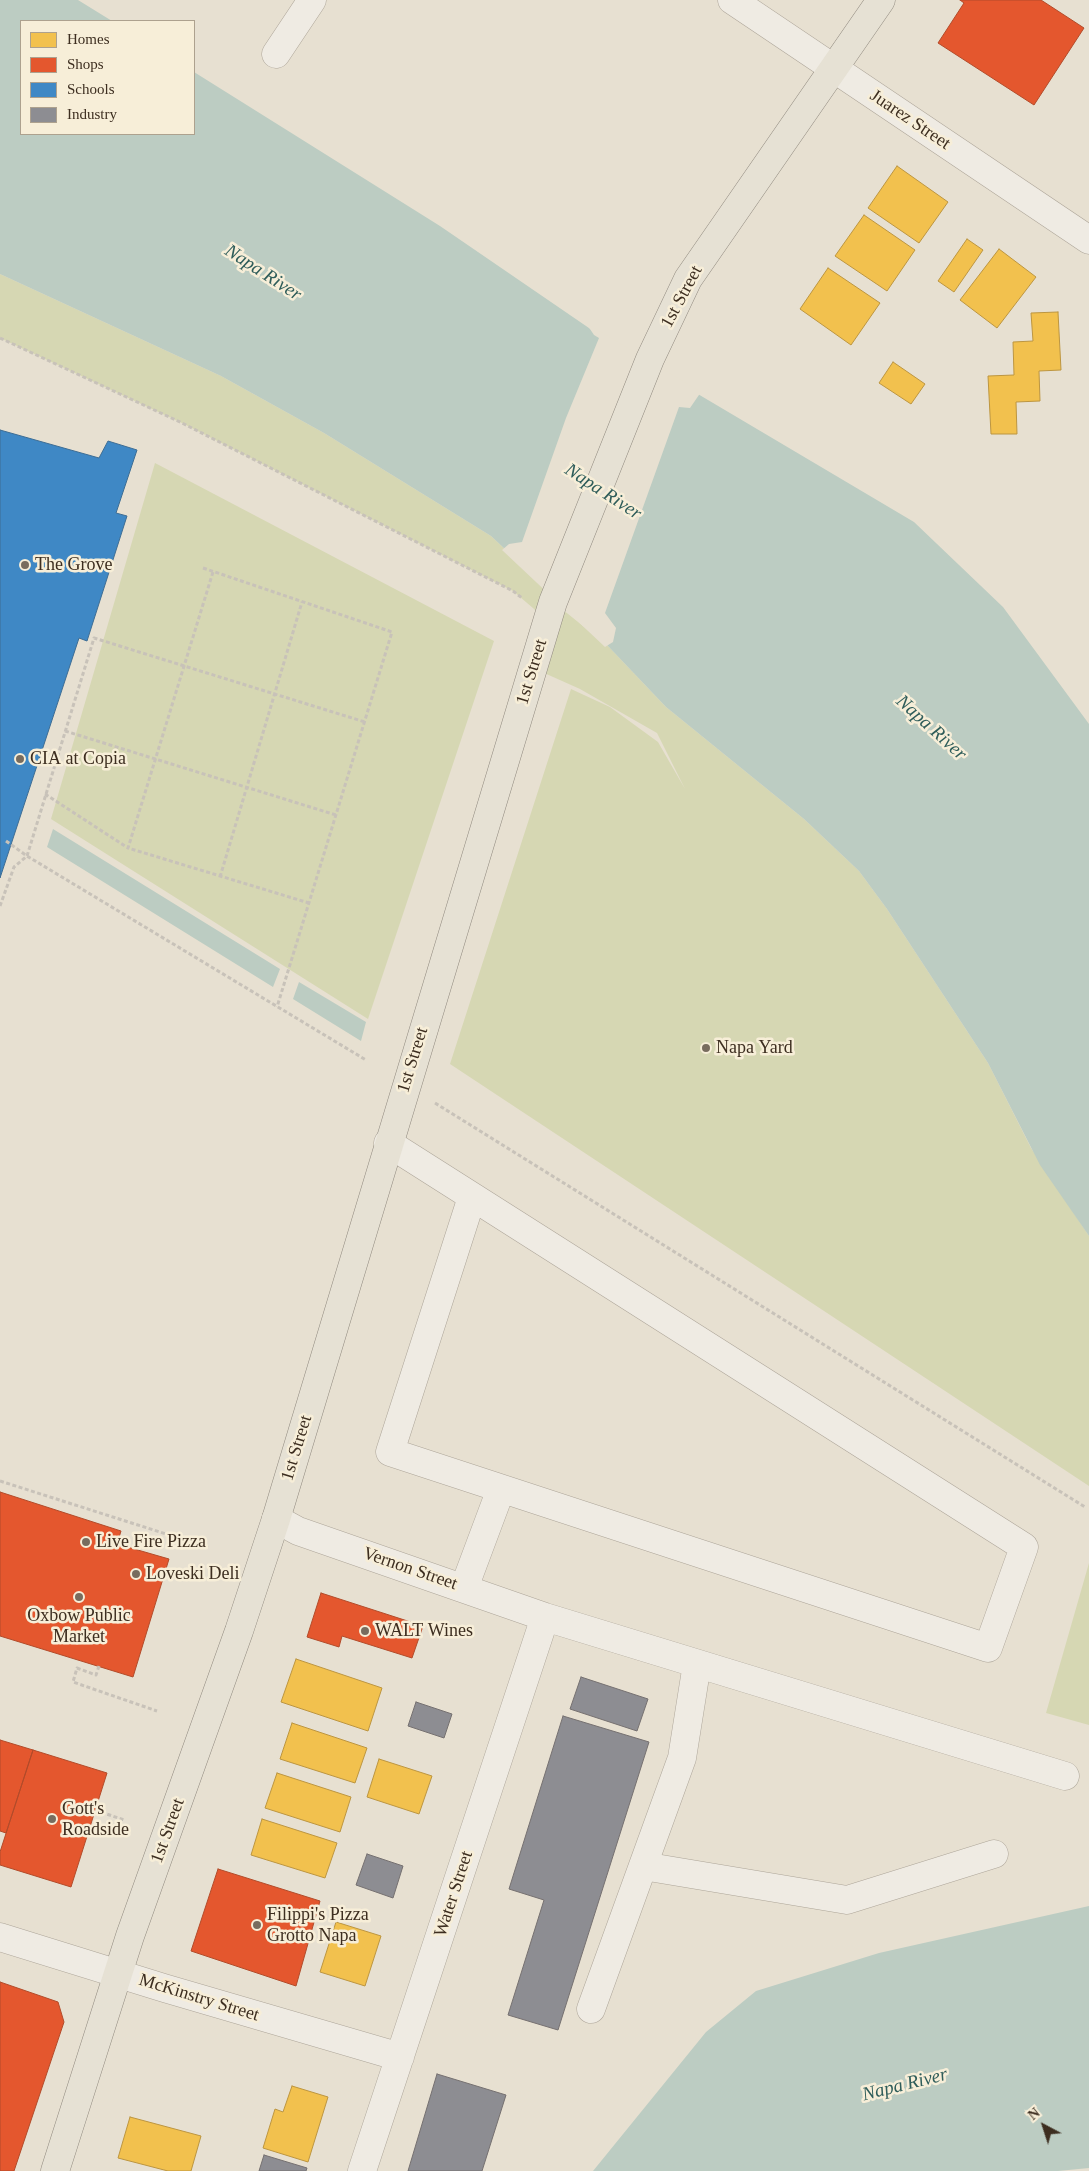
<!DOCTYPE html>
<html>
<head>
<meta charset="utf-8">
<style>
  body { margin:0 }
  #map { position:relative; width:1089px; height:2171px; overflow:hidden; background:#e7e0d1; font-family:Georgia,serif }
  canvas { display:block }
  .legend { position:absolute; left:20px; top:20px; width:175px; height:115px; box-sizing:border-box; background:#f7eed8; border:1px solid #ada18e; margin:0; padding:6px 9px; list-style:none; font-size:15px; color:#3d2e20 }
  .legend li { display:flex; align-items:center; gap:10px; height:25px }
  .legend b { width:25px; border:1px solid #ada18e }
  .north { position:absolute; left:1019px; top:2101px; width:50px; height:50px; -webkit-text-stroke:4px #f7eed8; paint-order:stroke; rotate:320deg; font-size:14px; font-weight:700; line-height:20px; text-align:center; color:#3d2e20 }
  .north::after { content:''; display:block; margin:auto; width:18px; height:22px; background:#3d2e20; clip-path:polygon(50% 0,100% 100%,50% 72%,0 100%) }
</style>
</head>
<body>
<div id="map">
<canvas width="1089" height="2171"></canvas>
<ul class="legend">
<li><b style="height:14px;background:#f2c14e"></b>Homes</li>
<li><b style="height:14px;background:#e4572e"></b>Shops</li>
<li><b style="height:14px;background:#3f88c5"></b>Schools</li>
<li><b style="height:14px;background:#8d8d92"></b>Industry</li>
</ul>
<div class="north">N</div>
</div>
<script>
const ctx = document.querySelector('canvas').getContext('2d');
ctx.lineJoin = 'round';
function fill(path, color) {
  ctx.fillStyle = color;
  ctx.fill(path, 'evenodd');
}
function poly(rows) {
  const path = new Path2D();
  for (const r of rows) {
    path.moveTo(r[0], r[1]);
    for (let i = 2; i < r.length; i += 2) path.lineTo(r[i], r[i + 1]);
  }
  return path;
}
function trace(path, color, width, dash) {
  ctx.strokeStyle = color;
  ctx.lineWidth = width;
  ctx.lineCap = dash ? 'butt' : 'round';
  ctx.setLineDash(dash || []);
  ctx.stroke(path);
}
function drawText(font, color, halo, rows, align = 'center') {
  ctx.font = font + ' Georgia,serif';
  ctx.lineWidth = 5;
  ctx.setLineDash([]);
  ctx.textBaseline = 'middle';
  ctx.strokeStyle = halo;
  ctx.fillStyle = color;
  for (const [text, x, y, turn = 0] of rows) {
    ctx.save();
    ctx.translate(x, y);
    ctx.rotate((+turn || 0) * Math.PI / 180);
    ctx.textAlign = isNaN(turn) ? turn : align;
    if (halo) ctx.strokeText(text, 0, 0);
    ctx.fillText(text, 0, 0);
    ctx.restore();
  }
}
const green = poly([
  [0,274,221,376,324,433,491,536,541,583,553,602,607,645,666,707,804,819,859,871,887,909,988,1063,1031,1148,1089,1236,1089,1486,450,1064,571,689,610,707,658,742,685,789,657,733,580,689,533,668,547,620,513,591,182,423,0,338],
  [155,463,494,641,368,1019,51,819],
  [1089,1563,1089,1725,1046,1713]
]);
const water = poly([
  [0,0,78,0,112,21,21,21,21,134,194,134,194,72,440,226,605,339,914,522,1003,607,1089,724,1089,1236,1040,1165,988,1063,887,909,859,871,804,819,666,707,607,645,491,536,324,433,221,376,0,274],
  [53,829,280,969,273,987,47,847],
  [299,982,366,1022,361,1041,293,999],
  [1089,1906,1089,2168,1058,2171,593,2171,706,2032,756,1991,879,1953]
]);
const pier = poly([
  [586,323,701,392,690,408,679,407,605,613,616,628,613,642,605,647,502,550,509,544,522,542,566,418,599,338,594,335]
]);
const homes = poly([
  [897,166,948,202,919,243,868,208,897,166],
  [864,215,915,250,887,291,835,256,864,215],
  [967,239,983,250,954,292,938,281,967,239],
  [999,249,1036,277,997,328,960,300,999,249],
  [828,268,880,303,851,345,800,309,828,268],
  [1058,312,1061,370,1039,371,1040,401,1016,402,1017,434,991,434,988,376,1014,375,1013,342,1033,341,1031,313,1058,312],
  [893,362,925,384,911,404,879,383,893,362],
  [296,1659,382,1688,368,1731,281,1702,296,1659],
  [292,1723,367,1748,355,1783,280,1759,292,1723],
  [379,1759,432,1776,419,1814,367,1797,379,1759],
  [277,1773,351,1797,340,1832,265,1808,277,1773],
  [262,1819,337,1843,325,1878,251,1855,262,1819],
  [336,1922,381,1936,365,1986,320,1972,336,1922],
  [292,2086,328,2097,308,2162,263,2148,275,2109,283,2112,292,2086],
  [130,2117,201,2136,191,2171,168,2171,118,2158,130,2117]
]);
const shops = poly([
  [960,0,1041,0,1084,28,1034,105,938,43,964,3,960,0],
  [0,1492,121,1531,117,1544,169,1559,133,1677,0,1636,0,1492],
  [321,1593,423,1626,412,1658,342,1636,339,1647,307,1637,321,1593],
  [0,1740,33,1750,6,1833,0,1831,0,1740],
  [33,1750,107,1773,71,1887,0,1865,0,1852,33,1750],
  [218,1869,320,1901,296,1986,191,1951,218,1869],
  [0,1982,58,2002,64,2022,14,2171,0,2171,0,1982]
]);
const schools = poly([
  [0,430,99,458,108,441,137,450,116,513,127,516,87,641,79,638,0,878,0,430]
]);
const industry = poly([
  [581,1677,648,1699,637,1731,570,1709,581,1677],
  [416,1702,452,1714,444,1738,408,1726,416,1702],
  [563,1716,649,1742,558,2030,508,2015,544,1900,509,1889,563,1716],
  [367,1854,403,1866,393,1898,356,1885,367,1854],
  [437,2074,506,2095,482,2171,408,2171,437,2074],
  [264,2155,307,2168,306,2171,259,2171,264,2155]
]);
const path = poly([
  [0,338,182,423,513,591,522,598],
  [203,568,392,632,277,1007],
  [213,572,128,848,309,903],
  [65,731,336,815],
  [45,794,128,848],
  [6,841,27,856,366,1060],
  [220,877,302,602],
  [0,906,14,867,27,856,94,638,365,722],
  [435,1103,1085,1507],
  [0,1481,210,1548],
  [99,1666,96,1675,77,1668,73,1682,157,1711],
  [95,1810,124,1820]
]);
const minor = poly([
  [732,0,1089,240],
  [276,54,312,0],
  [388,1143,1024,1547,988,1648,390,1452,472,1197],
  [276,1519,298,1531,545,1617,1065,1776],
  [464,1588,501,1489],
  [643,1866,847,1900,994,1854],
  [0,1937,164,1988,400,2057],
  [591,2009,682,1758,697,1664],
  [362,2171,545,1617]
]);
const major = poly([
  [55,2171,130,1936,239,1631,276,1519,553,602,650,359,688,279,881,0]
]);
const markers = [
  [25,565,5,"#786c5e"],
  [20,759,5,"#786c5e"],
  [706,1048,5,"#786c5e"],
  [86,1542,5,"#786c5e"],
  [136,1574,5,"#786c5e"],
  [79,1597,5,"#786c5e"],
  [365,1631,5,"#786c5e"],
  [52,1819,5,"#786c5e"],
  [257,1925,5,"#786c5e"]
];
const streetNames = [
  ["Juarez Street",910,120,34],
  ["1st Street",682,297,-62],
  ["1st Street",532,672,-73],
  ["1st Street",413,1060,-73],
  ["1st Street",297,1448,-73],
  ["Vernon Street",410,1569,19],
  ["1st Street",168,1831,-70],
  ["Water Street",454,1894,-72],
  ["McKinstry Street",199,1998,17]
];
const poiNames = [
  ["The Grove",35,565],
  ["CIA at Copia",30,759],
  ["Napa Yard",716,1048],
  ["Live Fire Pizza",96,1542],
  ["Loveski Deli",146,1574],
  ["Oxbow Public",79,1616,"center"],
  ["Market",79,1637,"center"],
  ["WALT Wines",375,1631],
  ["Gott's",62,1809],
  ["Roadside",62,1830],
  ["Filippi's Pizza",267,1915],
  ["Grotto Napa",267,1936]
];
const waterNames = [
  ["Napa River",263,273,33],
  ["Napa River",603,492,33],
  ["Napa River",931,728,42],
  ["Napa River",905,2085,-14]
];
fill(green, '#d6d7b3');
fill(water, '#bcccc2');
fill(pier, '#e7e0d1');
fill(homes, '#f2c14e');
trace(homes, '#bc9540', 1);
fill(shops, '#e4572e');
trace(shops, '#b24b2a', 1);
fill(schools, '#3f88c5');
trace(schools, '#3e6d94', 1);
fill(industry, '#8d8d92');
trace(industry, '#757070', 1);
trace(minor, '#ada599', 29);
trace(major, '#928b80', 29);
trace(path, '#c8c2b9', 3, [4, 2.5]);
trace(minor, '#efebe3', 28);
trace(major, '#e6e1d4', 28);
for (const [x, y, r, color] of markers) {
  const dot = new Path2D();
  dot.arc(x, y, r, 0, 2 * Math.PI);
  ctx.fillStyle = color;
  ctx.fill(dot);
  trace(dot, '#f7eed8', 2);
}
drawText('18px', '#3d2e20', '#f7eed8', streetNames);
drawText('18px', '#3d2e20', '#f7eed8', poiNames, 'left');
drawText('italic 19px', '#2f5d5a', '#f7eed8', waterNames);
</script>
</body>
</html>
